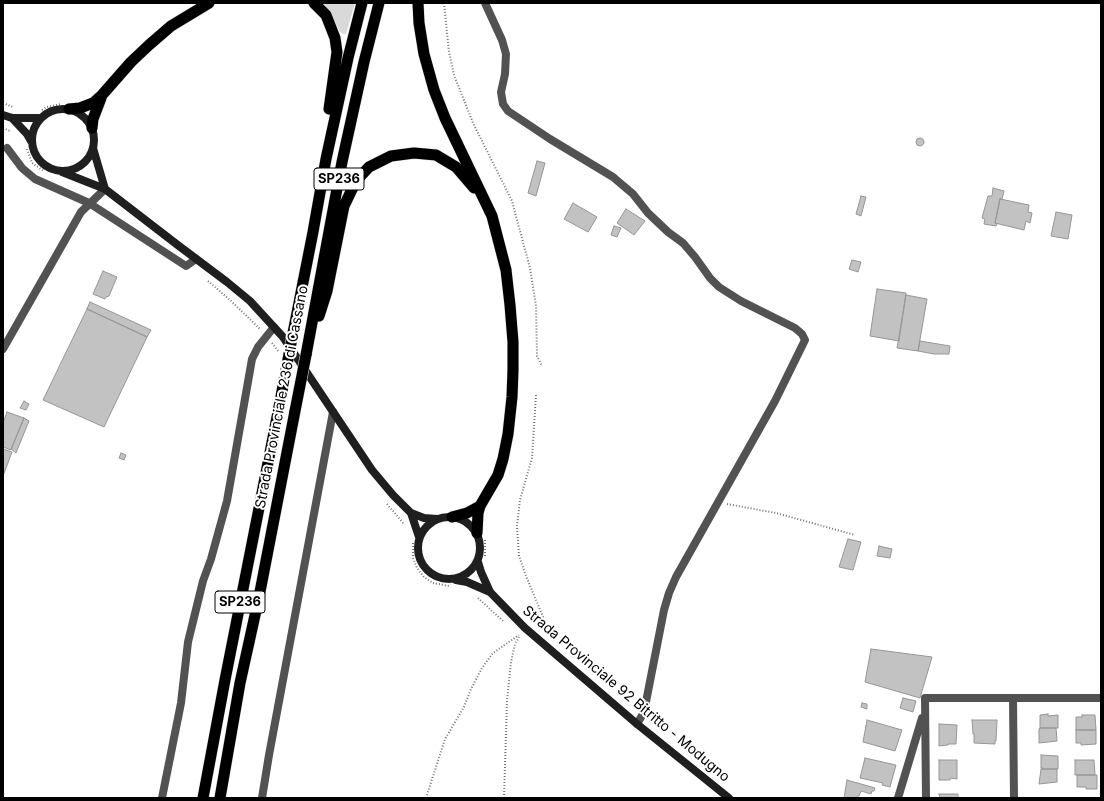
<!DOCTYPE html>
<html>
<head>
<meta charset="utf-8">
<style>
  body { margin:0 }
  #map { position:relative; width:1104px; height:801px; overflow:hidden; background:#fff; font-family:Inter,sans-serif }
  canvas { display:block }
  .frame { position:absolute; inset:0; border:4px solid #000; pointer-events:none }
</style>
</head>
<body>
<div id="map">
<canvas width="1104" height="801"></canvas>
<div class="frame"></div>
</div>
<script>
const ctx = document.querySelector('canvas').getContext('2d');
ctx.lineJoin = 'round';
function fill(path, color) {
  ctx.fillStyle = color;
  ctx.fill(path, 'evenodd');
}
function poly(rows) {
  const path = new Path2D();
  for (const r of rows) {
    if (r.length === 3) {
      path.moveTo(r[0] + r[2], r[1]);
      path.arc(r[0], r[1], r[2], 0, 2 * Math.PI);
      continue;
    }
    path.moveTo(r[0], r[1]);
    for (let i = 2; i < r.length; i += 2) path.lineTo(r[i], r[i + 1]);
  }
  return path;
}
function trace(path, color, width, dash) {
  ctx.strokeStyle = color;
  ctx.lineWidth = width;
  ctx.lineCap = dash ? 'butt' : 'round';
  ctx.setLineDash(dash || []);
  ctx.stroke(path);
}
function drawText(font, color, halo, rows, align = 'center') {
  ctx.font = font + ' Inter,sans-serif';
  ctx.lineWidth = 4;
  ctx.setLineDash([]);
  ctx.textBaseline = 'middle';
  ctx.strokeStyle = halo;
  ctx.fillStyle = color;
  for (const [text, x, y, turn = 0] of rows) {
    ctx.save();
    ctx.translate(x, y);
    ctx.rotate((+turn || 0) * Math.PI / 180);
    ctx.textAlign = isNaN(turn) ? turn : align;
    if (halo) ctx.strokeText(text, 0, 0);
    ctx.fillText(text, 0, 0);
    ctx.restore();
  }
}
const green = poly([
  [319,3,355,3,346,34,343,34,340,32,331,15]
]);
const building = poly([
  [920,142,4],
  [537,161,545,163,536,196,528,193,537,161],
  [993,188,1004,191,1002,199,1000,199,995,223,997,224,996,226,984,224,985,219,982,218,988,196,992,196,993,188],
  [861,196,866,197,861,216,856,214,861,196],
  [1000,199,1029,205,1028,212,1032,213,1030,223,1026,221,1024,230,995,223,1000,199],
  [573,203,597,217,588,232,564,219,573,203],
  [626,209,645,221,634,235,617,223,626,209],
  [1056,212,1072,215,1068,239,1051,236,1056,212],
  [614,226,621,228,617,237,611,235,614,226],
  [852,260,861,262,858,272,849,269,852,260],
  [103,271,117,277,109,296,106,297,105,299,93,294,103,271],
  [877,289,906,293,899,341,870,336,877,289],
  [906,295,927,299,918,351,897,348,906,295],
  [90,302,151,330,147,337,87,309,90,302],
  [87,309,147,337,104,427,43,400,87,309],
  [920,341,950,346,949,354,934,354,918,351,920,341],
  [24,401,29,404,26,410,20,408,24,401],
  [7,412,24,418,11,450,3,447,3,423,7,412],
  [24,418,29,421,16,453,11,449,24,418],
  [3,449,12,452,3,476,3,449],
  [121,453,126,455,124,460,119,458,121,453],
  [848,539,861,542,853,570,839,567,848,539],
  [879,546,892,549,890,558,877,556,879,546],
  [871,649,932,657,920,698,865,682,871,649],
  [903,698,916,701,913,712,900,708,903,698],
  [862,703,867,704,867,709,861,707,862,703],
  [1048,714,1048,716,1058,715,1058,728,1040,728,1040,715,1048,714],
  [1082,715,1095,715,1096,730,1076,730,1076,717,1082,717,1082,715],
  [867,720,902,730,895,751,863,742,867,720],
  [972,720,997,720,996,741,995,741,995,744,974,743,974,734,973,734,972,720],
  [939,724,957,725,956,744,948,744,948,745,939,746,939,724],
  [1040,728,1056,728,1057,741,1039,743,1039,729,1040,728],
  [1076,730,1096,730,1096,744,1081,745,1081,743,1076,743,1076,730],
  [1041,755,1058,756,1058,769,1042,769,1043,768,1041,768,1041,755],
  [865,758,896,765,890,787,882,785,883,783,860,778,865,758],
  [939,760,957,760,957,779,950,778,950,780,939,780,939,760],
  [1075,760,1094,760,1095,775,1075,775,1075,760],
  [1041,769,1057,769,1057,782,1039,784,1041,769],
  [1077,775,1097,775,1097,789,1086,789,1086,787,1077,787,1077,775],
  [847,780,875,788,874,791,872,791,871,794,861,791,859,796,858,796,857,798,844,798,847,780],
  [939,794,958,794,958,798,940,798,939,794]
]);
const path = poly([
  [444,3,449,52,454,75,473,123,512,201,517,220,530,268,536,306,537,356,542,366],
  [3,103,13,107],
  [42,110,47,107,61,104],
  [3,128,10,131],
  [27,149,32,163,44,171],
  [208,281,230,300,260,329],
  [272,343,278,351],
  [536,395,532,458,520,500,517,526,519,556,526,576,546,624,544,633],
  [387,504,404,524],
  [727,504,776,513,855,535],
  [485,540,485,558],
  [413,543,413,558,417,568,424,577,433,583,449,586],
  [478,598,504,622],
  [426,798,445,739,464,707,471,689,482,668,493,653,519,635],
  [504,798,507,701,511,662,515,644,519,637]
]);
const minor = poly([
  [485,3,502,40,506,54,505,74,501,92,503,104,508,111,550,139,613,177,633,194,648,213,668,232,683,243,695,257,710,278,719,287,741,301,795,328,802,334,805,340,775,401,676,577,669,593,664,610,644,712,637,724],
  [7,148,22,168,35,179,89,203,186,266,196,259],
  [3,349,81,212,105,189],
  [1013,698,1014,798],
  [162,798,181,703,188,642,203,581,211,559,227,501,252,359,258,347,274,327],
  [262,798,269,755,333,412],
  [898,798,922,718],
  [926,798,925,698,1101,698]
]);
const secondary = poly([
  [63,140,31],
  [3,115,12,118,40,118],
  [12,118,27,134,31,141],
  [93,148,105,189],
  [62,172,105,189,179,246,227,282,250,301,283,337,372,470,393,495,411,513,419,537],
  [411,513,424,518,437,519],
  [449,548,31],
  [478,562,481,572,490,592,525,628,637,724,729,798],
  [456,580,467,582,490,592]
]);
const trunk = poly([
  [314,3,326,15,335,38,337,52,329,109],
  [418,3,419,23,424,54,434,90,445,118,492,216,506,270,510,305,513,342,513,370,512,397,508,434,503,459,498,475,480,506,478,513,477,533],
  [69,109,80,108,93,103,102,95,131,62,149,45,171,26,209,3],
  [92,128,93,119,101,98],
  [319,316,327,291,344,206,356,181,369,167,391,156,414,153,436,155,456,167,474,188],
  [292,338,313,232,326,159,348,58,362,3],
  [306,355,342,162,364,62,379,3],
  [452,517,467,513,480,506],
  [203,798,225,680,279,407],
  [220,798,240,683,259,597,295,411]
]);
const trunkBridge = poly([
  [279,407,292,338],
  [295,411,306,355]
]);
const shields = [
  [339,179,50],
  [240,602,50]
];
const shieldNames = [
  ["SP236",339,179],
  ["SP236",240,602]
];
const streetNames = [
  ["Strada Provinciale 236 di Cassano",282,397,-79],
  ["Strada Provinciale 92 Bitritto - Modugno",626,694,40]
];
fill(green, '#d9d9d9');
fill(building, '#c2c2c2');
trace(building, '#969696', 1);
trace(trunk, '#dbdbdb', 12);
trace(path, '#747474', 2, [1, 2]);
trace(minor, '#525252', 8);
trace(secondary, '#1f1f1f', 8);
trace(trunk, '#000', 11);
trace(trunkBridge, '#dbdbdb', 12, []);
trace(trunkBridge, '#000', 11);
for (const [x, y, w] of shields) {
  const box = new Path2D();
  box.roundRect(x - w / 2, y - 11, w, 22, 3);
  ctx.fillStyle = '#fff';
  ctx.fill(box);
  trace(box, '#000', 1);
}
drawText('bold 13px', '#000', null, shieldNames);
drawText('14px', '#000', '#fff', streetNames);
</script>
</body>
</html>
